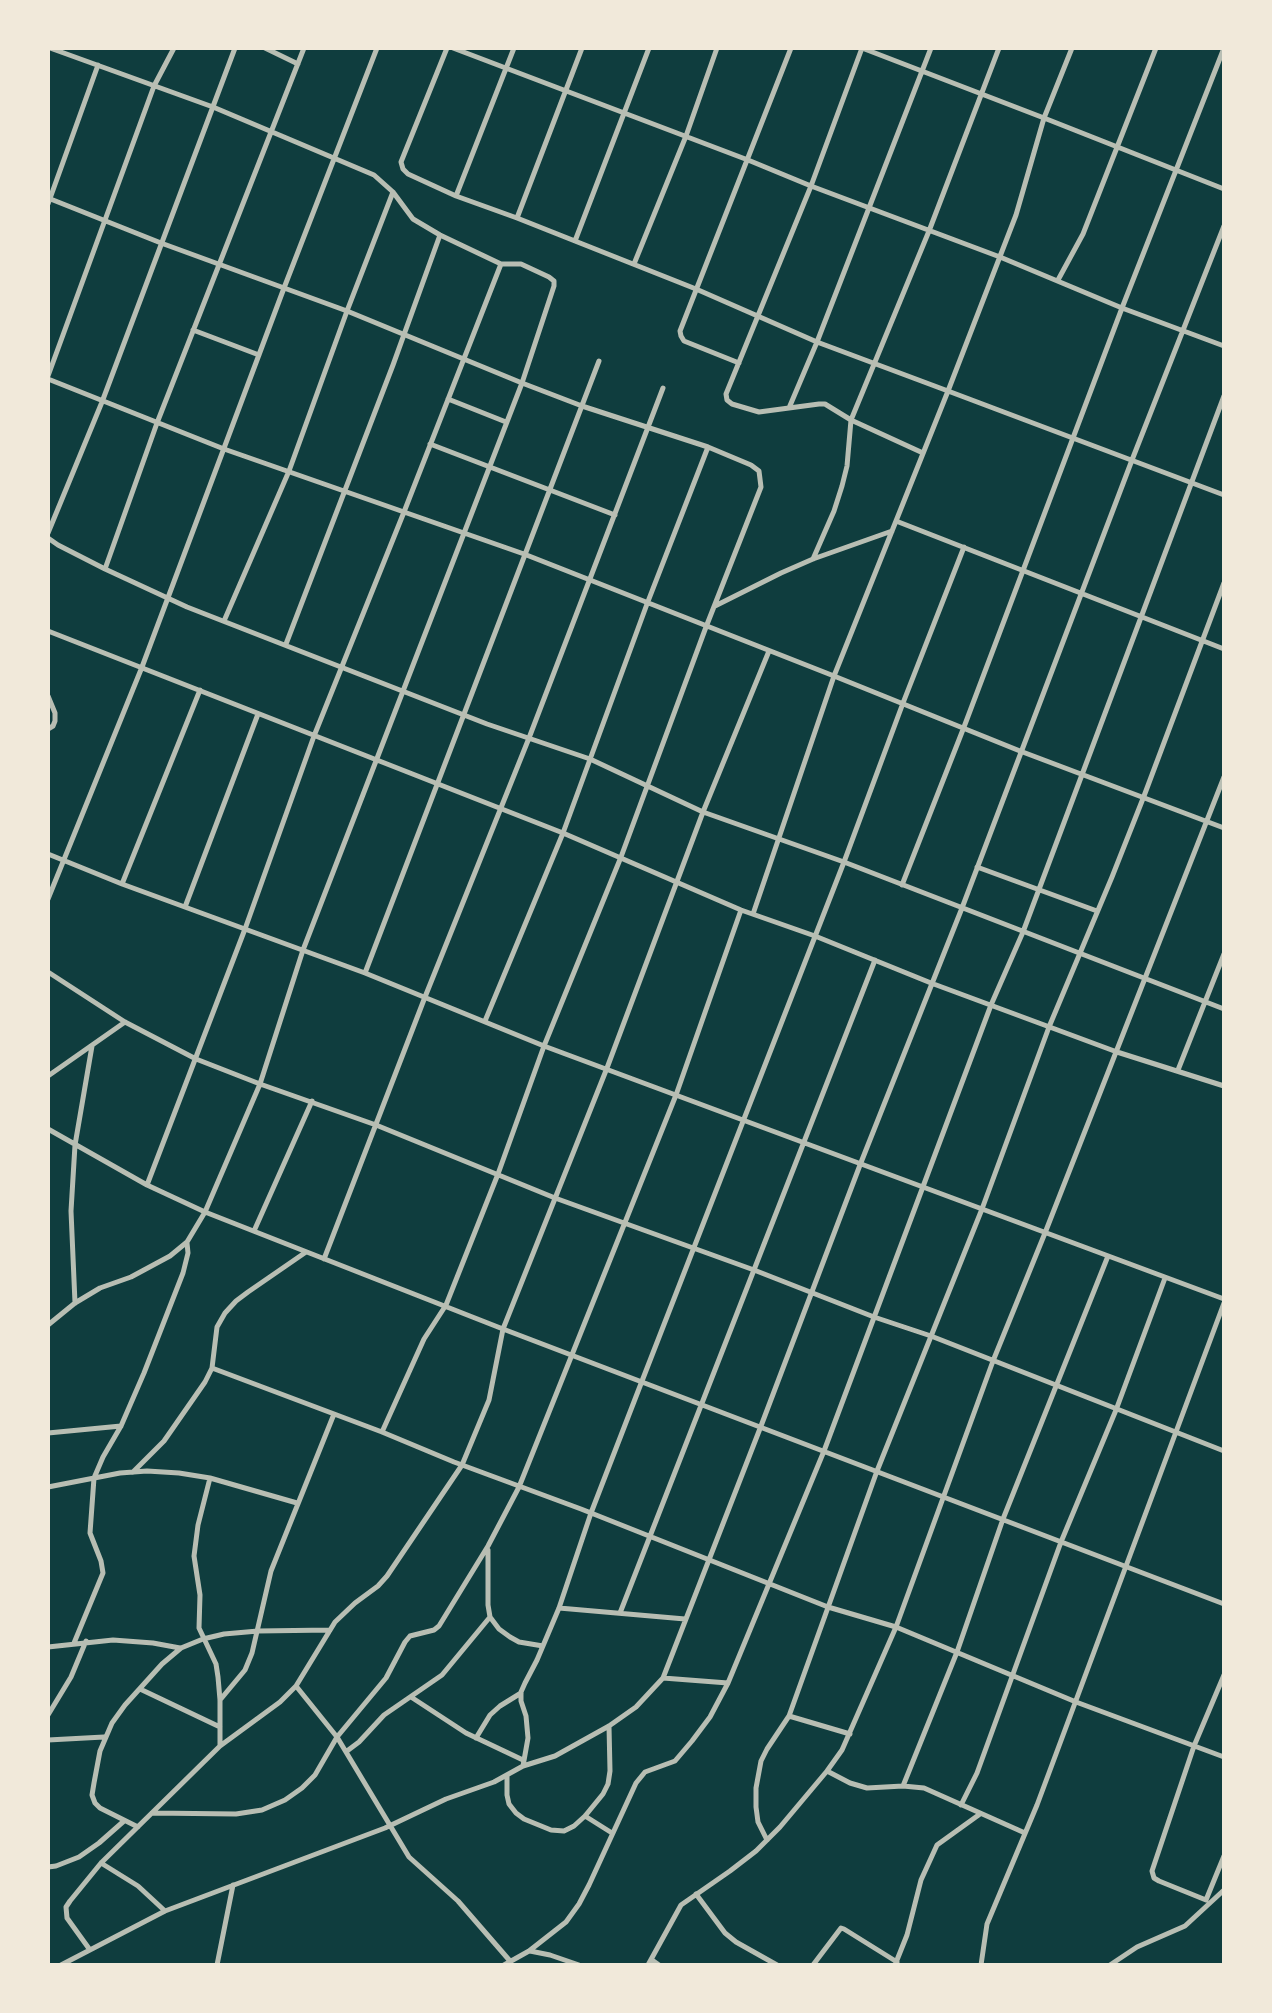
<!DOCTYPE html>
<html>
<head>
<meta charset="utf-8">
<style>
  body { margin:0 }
  #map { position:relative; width:1272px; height:2013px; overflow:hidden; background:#0f3d3e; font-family:Signika,sans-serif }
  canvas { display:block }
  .frame { position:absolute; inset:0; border:50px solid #f1e9da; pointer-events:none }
</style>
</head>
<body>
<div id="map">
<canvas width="1272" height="2013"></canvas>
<div class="frame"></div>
</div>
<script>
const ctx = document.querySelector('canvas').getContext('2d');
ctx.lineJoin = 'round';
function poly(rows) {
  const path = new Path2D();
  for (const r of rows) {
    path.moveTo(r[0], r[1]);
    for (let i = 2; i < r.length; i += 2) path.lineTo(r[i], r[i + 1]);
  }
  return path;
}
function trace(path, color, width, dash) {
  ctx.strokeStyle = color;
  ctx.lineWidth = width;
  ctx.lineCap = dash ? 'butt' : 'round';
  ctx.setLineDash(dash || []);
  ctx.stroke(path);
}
const minor = poly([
  [265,48,298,64],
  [447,48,401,162,403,169,408,174,456,196,517,218,696,289,817,342,948,391,834,676,753,914],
  [453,48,748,160,811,186,1000,257,1122,308,1224,346],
  [862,48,811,186,726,394,727,400,732,404,759,412,819,404,825,404,851,420,923,453],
  [862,48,1044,118,1224,189],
  [1072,48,1044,118,1016,215,948,391,1224,495],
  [456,196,514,48],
  [48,198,161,243,347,311,522,383,582,406,708,447,751,465,759,471,761,487,706,627,621,857,544,1046,498,1174,446,1305,424,1339,382,1432],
  [48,204,98,65],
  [517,218,582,48],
  [575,241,649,48],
  [634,264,686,136,717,48],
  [1058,280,1083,234,1156,48],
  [193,330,259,355],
  [739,363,684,341,681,336,680,331,791,48],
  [48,376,154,86,174,48],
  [48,379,224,449,524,554,834,676,1020,751,1224,828],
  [448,399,506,422],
  [789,408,817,342,931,48],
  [430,444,615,515],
  [896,521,1224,649],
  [48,533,102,402,235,48],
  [48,538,58,545,105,569,187,607,487,724,590,759,703,812,844,862,1224,1009],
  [813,559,834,511,842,486,847,466,851,420,929,231,999,48],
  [105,569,157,423,304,48],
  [715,606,781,573,813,559,892,531],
  [224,621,289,471,347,311,393,192],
  [48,631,563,833,741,910,815,936,931,983,1117,1052,1224,1086],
  [286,644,393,365,440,235],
  [48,696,55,713,55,721,53,726,48,729],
  [48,854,122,884,365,973,544,1046,1224,1299],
  [977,867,1097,911],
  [122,884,200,690],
  [902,885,964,727,1122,308,1224,48],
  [48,899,142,667,284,288,377,48],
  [185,907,258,714],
  [48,972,125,1022,196,1059,260,1084,376,1125,555,1198,754,1270,874,1317,931,1336,1224,1451],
  [365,973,599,361],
  [485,1021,563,833,647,604,708,447],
  [1178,1070,1224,954],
  [48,1076,125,1022],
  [48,1129,147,1185,205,1212,503,1329,1224,1604],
  [147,1185,245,929,314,736,404,512,501,264],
  [254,1231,312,1101],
  [324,1259,425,997,529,738,663,388],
  [75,1303,71,1211,75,1145,92,1046],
  [48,1325,75,1303,100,1288,131,1277,170,1256,187,1242,205,1212,260,1084,303,950,522,383,554,286,554,281,549,277,521,264,501,264,440,235,413,219,393,192,374,175,213,107,50,48],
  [212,1368,382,1432,454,1462,581,1509,828,1607,896,1627,1076,1702,1224,1757],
  [48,1433,121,1426],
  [133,1472,164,1441,205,1382,212,1368,217,1327,225,1313,236,1301,248,1292,306,1252],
  [210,1478,198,1525,194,1556,200,1595,199,1628,216,1664,218,1677,220,1700,220,1745],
  [48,1487,120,1473,147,1471,179,1473,210,1478,297,1503],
  [488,1550,488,1605,490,1617,499,1629,510,1637,519,1642,543,1646],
  [559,1608,685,1619],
  [620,1613,875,960],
  [74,1643,103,1573,101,1561,90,1533,94,1478,103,1457,121,1426,144,1373,183,1273,188,1253,187,1243],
  [48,1647,113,1640,153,1643,180,1648],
  [663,1678,728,1683],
  [296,1686,337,1737,409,1857,458,1901,510,1961],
  [140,1689,220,1727],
  [411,1697,466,1733,523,1760],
  [220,1700,245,1670,252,1653,271,1571,334,1414],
  [48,1715,71,1677,86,1641],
  [789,1716,850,1734],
  [476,1738,490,1715,500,1706,521,1693],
  [48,1740,104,1737],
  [347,1751,359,1742,384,1715,442,1675,490,1617],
  [523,1766,528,1738,526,1716,521,1701,521,1692,525,1683,537,1660,559,1608,591,1513,642,1381,844,862,903,703,964,547],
  [827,1771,850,1783,867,1788,903,1786,924,1788,1025,1833],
  [507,1776,507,1795,509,1804,516,1813,524,1819,551,1830,564,1831,574,1826,585,1816,603,1794,608,1784,610,1771,609,1726],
  [903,1786,957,1652,1003,1519,1108,1256],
  [961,1805,977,1773,1061,1542,1116,1410,1165,1278],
  [152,1813,236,1814,262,1810,285,1800,302,1788,315,1775,337,1737,386,1678,405,1642,410,1636,434,1630,439,1626,488,1546,519,1487,676,1095,741,910],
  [585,1816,612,1833],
  [138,1827,100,1808,95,1803,92,1795,94,1783,100,1751,112,1723,125,1705,162,1664,181,1648,203,1639,224,1634,258,1631,330,1630],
  [767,1840,758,1822,756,1807,756,1788,761,1761,767,1749,789,1716,877,1471,982,1209,1049,1027,1112,877,1144,796,1224,583],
  [101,1863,138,1886,165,1911],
  [48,1867,56,1866,79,1857,99,1843,124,1821],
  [696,1894,725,1933,736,1942,777,1965],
  [1206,1900,1159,1881,1154,1878,1152,1871,1194,1746,1224,1675],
  [1206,1900,1224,1856],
  [90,1950,67,1918,66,1907,70,1901,101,1863,220,1746,280,1702,296,1686,335,1622,355,1603,378,1586,387,1576,462,1465,489,1400,503,1329,607,1068,703,812,769,651],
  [530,1951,550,1955,579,1965],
  [652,1960,659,1965],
  [61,1965,165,1911,385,1828,446,1799,494,1782,523,1766,555,1756,609,1726,636,1707,663,1678,761,1426,860,1165,962,908,1132,460,1224,226],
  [217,1965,233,1885],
  [504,1965,529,1951,566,1922,579,1904,589,1885,636,1783,645,1772,675,1761,692,1741,710,1717,728,1683,824,1451,991,1005,1023,932,1224,396],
  [648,1965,681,1905,730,1871,756,1851,780,1827,827,1771,842,1750,896,1627,993,1361,1045,1233,1224,777],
  [813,1965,841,1928,844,1929,897,1962],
  [895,1965,907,1935,921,1880,937,1845,980,1814],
  [981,1965,987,1924,1037,1805,1224,1303],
  [1110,1965,1137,1947,1185,1926,1224,1890]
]);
trace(minor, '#b8beb3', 5);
</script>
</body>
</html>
